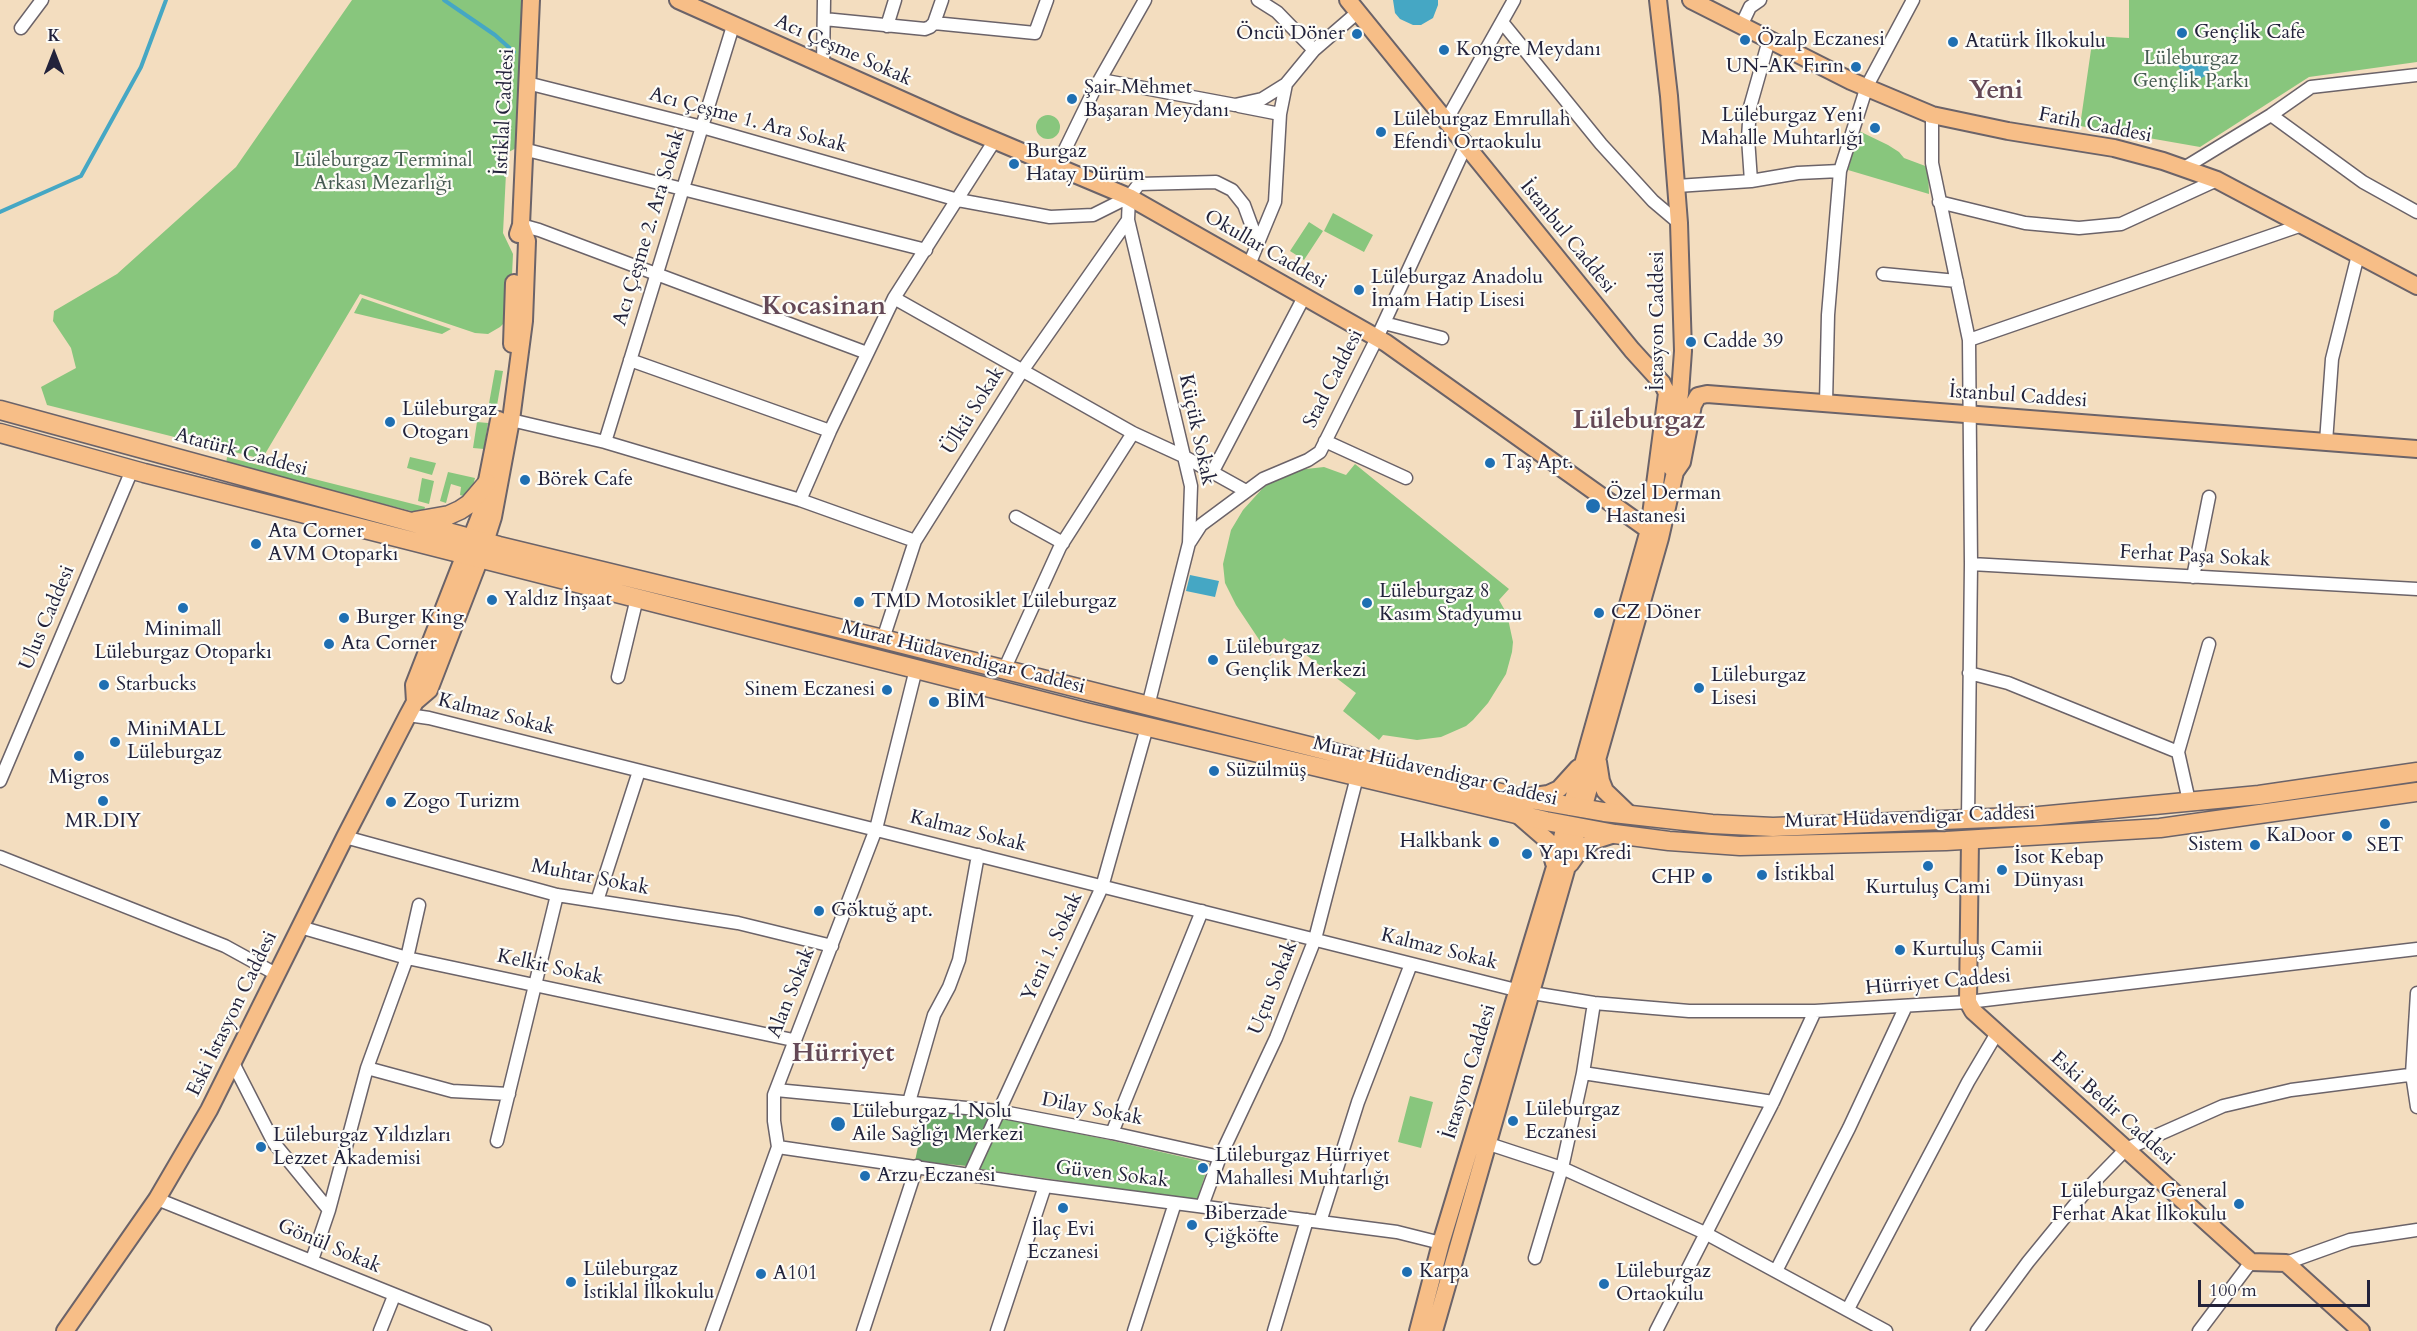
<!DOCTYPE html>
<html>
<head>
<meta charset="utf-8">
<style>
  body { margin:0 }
  #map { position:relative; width:2417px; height:1331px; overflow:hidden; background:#f3ddbf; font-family:Cardo,serif }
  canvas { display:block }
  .north { position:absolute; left:24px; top:24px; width:60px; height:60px; -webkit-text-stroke:4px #fdfcf7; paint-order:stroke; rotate:0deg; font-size:16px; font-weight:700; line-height:24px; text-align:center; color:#22223b }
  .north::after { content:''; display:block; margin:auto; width:21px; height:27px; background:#22223b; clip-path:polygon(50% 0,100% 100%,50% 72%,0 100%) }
  .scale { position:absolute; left:2198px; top:1280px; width:172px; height:27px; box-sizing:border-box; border:3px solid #22223b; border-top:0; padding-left:8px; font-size:18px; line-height:21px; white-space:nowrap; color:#22223b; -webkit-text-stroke:4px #fdfcf7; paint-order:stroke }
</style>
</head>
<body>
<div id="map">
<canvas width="2417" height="1331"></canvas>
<div class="north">K</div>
<div class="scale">100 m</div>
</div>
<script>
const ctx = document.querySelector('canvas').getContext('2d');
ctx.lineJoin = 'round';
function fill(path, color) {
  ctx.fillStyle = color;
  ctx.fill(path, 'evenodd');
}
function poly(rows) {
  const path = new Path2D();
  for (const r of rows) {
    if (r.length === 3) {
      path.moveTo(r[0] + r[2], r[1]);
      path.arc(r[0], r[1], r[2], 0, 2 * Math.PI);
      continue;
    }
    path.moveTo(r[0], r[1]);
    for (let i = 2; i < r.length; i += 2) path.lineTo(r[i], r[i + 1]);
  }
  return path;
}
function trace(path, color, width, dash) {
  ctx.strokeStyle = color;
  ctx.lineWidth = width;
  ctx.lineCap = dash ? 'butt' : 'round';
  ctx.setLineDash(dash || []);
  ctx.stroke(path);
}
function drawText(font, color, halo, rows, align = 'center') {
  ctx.font = font + ' Cardo,serif';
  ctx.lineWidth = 4.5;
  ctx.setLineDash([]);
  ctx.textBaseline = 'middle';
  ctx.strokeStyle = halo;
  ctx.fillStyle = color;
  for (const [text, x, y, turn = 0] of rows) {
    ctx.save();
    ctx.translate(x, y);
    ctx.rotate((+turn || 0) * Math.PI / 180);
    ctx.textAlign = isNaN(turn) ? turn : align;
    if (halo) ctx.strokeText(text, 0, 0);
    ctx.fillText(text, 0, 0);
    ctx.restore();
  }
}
const green = poly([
  [352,0,524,0,518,147,507,153,503,233,513,254,510,317,500,327,488,334,475,333,360,294,262,459,47,405,41,387,76,368,71,348,53,321,54,311,117,274,236,167],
  [2129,0,2417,0,2417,62,2309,77,2200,147,2080,126,2093,36,2129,38],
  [1048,127,12],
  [1859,131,1888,145,1899,152,1904,158,1928,167,1929,194,1848,170],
  [1333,213,1373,235,1364,252,1324,231],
  [1309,222,1323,231,1304,260,1290,251],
  [362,298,451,329,442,334,354,313],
  [495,370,503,371,496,411,488,409],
  [477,422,488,423,484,449,473,448],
  [227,457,425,507,423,514,226,464],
  [410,457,436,463,432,475,407,468],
  [1355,464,1509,589,1499,600,1507,614,1513,642,1512,652,1506,674,1488,703,1473,720,1466,726,1441,737,1417,740,1383,735,1379,740,1343,711,1356,693,1284,638,1270,656,1236,605,1225,583,1223,564,1231,530,1243,510,1262,489,1272,481,1297,470,1324,467,1346,475],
  [448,472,475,478,470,498,460,495,461,487,451,484,446,503,440,501],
  [422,478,434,481,429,504,418,501],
  [1410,1096,1433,1102,1421,1148,1398,1142],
  [1001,1118,1109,1140,1209,1163,1197,1200,980,1169]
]);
const forest = poly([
  [926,1109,990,1116,967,1166,915,1161]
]);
const water = poly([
  [1393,0,1438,0,1438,5,1433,18,1421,25,1413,25,1400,19,1395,13],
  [2179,56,2212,62,2209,72,2205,76,2196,81,2185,77,2178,65],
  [1190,575,1219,581,1215,597,1186,591]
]);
const stream = poly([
  [444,0,495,35,514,52],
  [0,212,81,176,141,67,166,0]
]);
const minor = poly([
  [1258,0,1277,12,1314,50],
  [824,19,925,29,930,27,934,23,942,0],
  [1502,22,1601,144,1653,201,1679,223],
  [934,23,1035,33,1047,0],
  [887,26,895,0],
  [1741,26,1750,7,1760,0],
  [21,28,42,0],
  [823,65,824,0],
  [1101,80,1235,105,1262,99,1286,84,1314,50,1358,12],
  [527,83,702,127,958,200,1050,217,1093,215,1129,197,1139,184,1216,182,1232,190,1244,205,1258,243,1249,265],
  [1239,106,1280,114],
  [1932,115,1932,163,1969,340,1971,564,1968,819],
  [2271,115,2363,182,2417,212],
  [1446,121,1514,0],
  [523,149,926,250],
  [1057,166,1094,90,1145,0],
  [2184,168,2271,115,2311,87,2417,75],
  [1751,181,1748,138,1750,107,1769,40],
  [1677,186,1751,181,1798,173,1840,171],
  [1129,197,1128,220,1191,486,1189,543,1148,706],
  [1939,202,2025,223,2079,228,2121,224,2217,180],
  [521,225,539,230,867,353],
  [1258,243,1275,202,1280,114,1286,84],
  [1883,274,1957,281],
  [894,298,1133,433,1183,456,1246,491],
  [1384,323,1442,338],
  [1969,340,2302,225],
  [630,360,830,431],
  [1826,403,1828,315,1840,171,1867,86,1913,0],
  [511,420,605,442,800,500,915,541],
  [1325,441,1406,478],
  [605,442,733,26],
  [2326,442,2332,359,2358,255],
  [1212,473,1304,297],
  [800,500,830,431,894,298,995,140],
  [1016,517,1063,543],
  [1190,542,1201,525,1263,479,1308,460,1320,452,1377,338,1466,145],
  [1971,564,2417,589],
  [2193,577,2209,497],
  [883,639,915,541,1022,371,1128,220],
  [1004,670,1060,547,1133,433],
  [1969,673,2008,683,2178,752],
  [618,677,637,598],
  [408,715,429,718,1516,990],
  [2178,752,2209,644],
  [2178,752,2189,801],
  [0,781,132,470],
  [345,837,557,895,738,923,832,946],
  [0,857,225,946,276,974],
  [597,901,639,771],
  [300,927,407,958,793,1040],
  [1532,993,1594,1003,1689,1011,1815,1011,1968,1002,2417,949],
  [2417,993,2412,1074,2417,1107],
  [233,1063,274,1143,329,1210],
  [367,1068,452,1091,509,1094],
  [1583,1073,1773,1102],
  [776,1090,998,1111,1112,1133,1220,1157],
  [909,1102,934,1015,949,987,959,960,978,855],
  [1112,1133,1202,911],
  [497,1141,557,895],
  [1489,1144,1562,1168,1705,1233,1886,1331],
  [778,1147,1045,1186,1397,1232,1441,1243],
  [970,1174,1102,887,1147,727],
  [157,1199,485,1331],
  [1202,1206,1220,1157,1276,1038,1315,939,1357,777],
  [1320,1222,1358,1102,1411,964],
  [1535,1258,1562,1168,1583,1073,1594,1003],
  [312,1260,329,1210,367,1068,407,958,419,905],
  [2286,1263,2350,1240,2417,1230],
  [1776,1271,1849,1128,1906,1006],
  [1848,1309,1968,1082,1997,1033],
  [380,1331,394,1296],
  [712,1331,778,1147,774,1121,774,1095,876,829,916,669],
  [863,1331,917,1166],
  [997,1331,1045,1186],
  [1134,1331,1175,1203],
  [1274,1331,1307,1220],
  [1656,1331,1773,1102,1815,1011],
  [1977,1331,2028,1262,2091,1185,2126,1149,2223,1106,2291,1090,2417,1074],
  [2199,1331,2251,1262]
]);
const major = poly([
  [678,0,958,125,1129,197,1386,343,1660,538],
  [1348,0,1632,350,1662,383,1667,393,1649,530,1571,807],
  [1691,0,1851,81,1932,115,2008,131,2114,148,2163,161,2217,180,2417,286],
  [518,234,521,225,531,0],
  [512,344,514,283],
  [1675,472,1682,462,1693,405,1698,396,1707,394,2417,449],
  [415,702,414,685,480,516,499,420],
  [1598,762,1601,781,1605,791,1630,815],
  [1528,797,1548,794,1559,789,1578,768],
  [1583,809,1660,538,1675,472,1670,466,1670,463,1680,393,1683,351,1679,223,1669,96,1658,0],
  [1518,815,1548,841,1554,863],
  [1970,839,1968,1002,1973,1011,2251,1262,2286,1263,2361,1331],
  [1570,864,1580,850,1593,841,1615,834],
  [65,1331,157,1199,209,1110,345,837,408,715,415,702,429,690,480,558,493,517,511,420,524,321,527,241,521,225],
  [1418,1331,1441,1243,1555,867,1565,825],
  [1434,1331,1578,828]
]);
const highway = poly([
  [0,410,499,546,883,639,1440,779,1518,797,1604,812,1712,824,1773,827,2039,816,2259,795,2417,772],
  [0,433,144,473,1085,712,1546,821,1615,834,1669,841,1740,846,1946,841,2160,828,2417,792],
  [415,521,449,515,460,510,469,504,487,483]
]);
const markers = [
  [2182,33,6,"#1f6fb2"],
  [1357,34,6,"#1f6fb2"],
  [1745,40,6,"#1f6fb2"],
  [1953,42,6,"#1f6fb2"],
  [1444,50,6,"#1f6fb2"],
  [1856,67,6,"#1f6fb2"],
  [1072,99,6,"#1f6fb2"],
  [1875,128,6,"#1f6fb2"],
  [1381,132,6,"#1f6fb2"],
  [1014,164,6,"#1f6fb2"],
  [1359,290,6,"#1f6fb2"],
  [1691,342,6,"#1f6fb2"],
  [390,422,6,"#1f6fb2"],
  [1490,463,6,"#1f6fb2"],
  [525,480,6,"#1f6fb2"],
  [1593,506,8,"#1f6fb2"],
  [256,544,6,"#1f6fb2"],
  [492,600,6,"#1f6fb2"],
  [859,602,6,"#1f6fb2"],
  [1367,603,6,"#1f6fb2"],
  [183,608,6,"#1f6fb2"],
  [1599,613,6,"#1f6fb2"],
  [344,618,6,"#1f6fb2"],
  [329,644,6,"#1f6fb2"],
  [1213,660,6,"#1f6fb2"],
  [104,685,6,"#1f6fb2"],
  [1699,688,6,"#1f6fb2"],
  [887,690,6,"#1f6fb2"],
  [934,702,6,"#1f6fb2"],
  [115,742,6,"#1f6fb2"],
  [79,756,6,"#1f6fb2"],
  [1214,771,6,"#1f6fb2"],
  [103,801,6,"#1f6fb2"],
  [391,802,6,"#1f6fb2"],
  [2385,824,6,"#1f6fb2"],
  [2347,836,6,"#1f6fb2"],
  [1494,842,6,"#1f6fb2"],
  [2255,845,6,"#1f6fb2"],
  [1527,854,6,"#1f6fb2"],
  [1928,866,6,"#1f6fb2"],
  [2002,870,6,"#1f6fb2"],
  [1762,875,6,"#1f6fb2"],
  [1707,878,6,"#1f6fb2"],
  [819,911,6,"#1f6fb2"],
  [1900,950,6,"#1f6fb2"],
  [1513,1121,6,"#1f6fb2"],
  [838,1124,8,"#1f6fb2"],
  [261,1147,6,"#1f6fb2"],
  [1203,1168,6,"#1f6fb2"],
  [865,1176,6,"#1f6fb2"],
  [2239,1204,6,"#1f6fb2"],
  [1063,1208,6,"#1f6fb2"],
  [1192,1225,6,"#1f6fb2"],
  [1407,1272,6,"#1f6fb2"],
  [761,1274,6,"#1f6fb2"],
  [571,1282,6,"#1f6fb2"],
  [1604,1284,6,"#1f6fb2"]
];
const poiNames = [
  ["Gençlik Cafe",2194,33],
  ["Öncü Döner",1345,34,"right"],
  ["Özalp Eczanesi",1757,40],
  ["Atatürk İlkokulu",1965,42],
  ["Kongre Meydanı",1456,50],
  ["UN-AK Fırın",1844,67,"right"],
  ["Şair Mehmet",1084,88],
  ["Başaran Meydanı",1084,111],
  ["Lüleburgaz Yeni",1863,116,"right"],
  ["Mahalle Muhtarlığı",1863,139,"right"],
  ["Lüleburgaz Emrullah",1393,120],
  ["Efendi Ortaokulu",1393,143],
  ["Burgaz",1026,152],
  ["Hatay Dürüm",1026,175],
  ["Lüleburgaz Anadolu",1371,278],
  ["İmam Hatip Lisesi",1371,301],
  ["Cadde 39",1703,342],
  ["Lüleburgaz",402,410],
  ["Otogarı",402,433],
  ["Taş Apt.",1502,463],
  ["Börek Cafe",537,480],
  ["Özel Derman",1606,494],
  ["Hastanesi",1606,517],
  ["Ata Corner",268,532],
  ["AVM Otoparkı",268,555],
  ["Lüleburgaz 8",1379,592],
  ["Kasım Stadyumu",1379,615],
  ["Yaldız İnşaat",504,600],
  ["TMD Motosiklet Lüleburgaz",871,602],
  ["CZ Döner",1611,613],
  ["Burger King",356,618],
  ["Minimall",183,630,"center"],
  ["Lüleburgaz Otoparkı",183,653,"center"],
  ["Ata Corner",341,644],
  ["Lüleburgaz",1225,648],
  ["Gençlik Merkezi",1225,671],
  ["Lüleburgaz",1711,676],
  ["Lisesi",1711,699],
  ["Starbucks",116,685],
  ["Sinem Eczanesi",875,690,"right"],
  ["BİM",946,702],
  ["MiniMALL",127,730],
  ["Lüleburgaz",127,753],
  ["Süzülmüş",1226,771],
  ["Migros",79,778,"center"],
  ["Zogo Turizm",403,802],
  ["MR.DIY",103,822,"center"],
  ["KaDoor",2335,836,"right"],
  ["Halkbank",1482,842,"right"],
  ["Sistem",2243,845,"right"],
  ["SET",2385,846,"center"],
  ["Yapı Kredi",1539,854],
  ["İsot Kebap",2014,858],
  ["Dünyası",2014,881],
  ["İstikbal",1774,875],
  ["CHP",1695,878,"right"],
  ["Kurtuluş Cami",1928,888,"center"],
  ["Göktuğ apt.",831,911],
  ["Kurtuluş Camii",1912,950],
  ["Lüleburgaz",1525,1110],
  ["Eczanesi",1525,1133],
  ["Lüleburgaz 1 Nolu",852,1112],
  ["Aile Sağlığı Merkezi",852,1135],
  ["Lüleburgaz Yıldızları",273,1136],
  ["Lezzet Akademisi",273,1159],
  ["Lüleburgaz Hürriyet",1215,1156],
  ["Mahallesi Muhtarlığı",1215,1179],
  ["Arzu Eczanesi",877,1176],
  ["Lüleburgaz General",2227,1192,"right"],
  ["Ferhat Akat İlkokulu",2227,1215,"right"],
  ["Biberzade",1204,1214],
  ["Çiğköfte",1204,1237],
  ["İlaç Evi",1063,1230,"center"],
  ["Eczanesi",1063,1253,"center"],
  ["Lüleburgaz",583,1270],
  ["İstiklal İlkokulu",583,1293],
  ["Karpa",1419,1272],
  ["Lüleburgaz",1616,1272],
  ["Ortaokulu",1616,1295],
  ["A101",773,1274]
];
const streetNames = [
  ["Acı Çeşme Sokak",843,51,24],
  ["İstiklal Caddesi",505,112,-87],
  ["Acı Çeşme 1. Ara Sokak",748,121,15],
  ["Fatih Caddesi",2095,126,11],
  ["Acı Çeşme 2. Ara Sokak",650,228,-73],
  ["İstanbul Caddesi",1567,237,51],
  ["Okullar Caddesi",1265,250,30],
  ["İstasyon Caddesi",1658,321,-90],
  ["Stad Caddesi",1334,379,-63],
  ["İstanbul Caddesi",2018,397,4],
  ["Ülkü Sokak",974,411,-58],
  ["Küçük Sokak",1196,430,78],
  ["Atatürk Caddesi",241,453,15],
  ["Ferhat Paşa Sokak",2195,557,3],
  ["Ulus Caddesi",48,618,-67],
  ["Murat Hüdavendigar Caddesi",963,658,14],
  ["Kalmaz Sokak",496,715,14],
  ["Murat Hüdavendigar Caddesi",1435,772,13],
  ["Murat Hüdavendigar Caddesi",1910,818,-2],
  ["Kalmaz Sokak",968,832,14],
  ["Muhtar Sokak",590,878,11],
  ["Yeni 1. Sokak",1053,947,-65],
  ["Kalmaz Sokak",1439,950,14],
  ["Kelkit Sokak",550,968,12],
  ["Hürriyet Caddesi",1938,983,-5],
  ["Uçtu Sokak",1274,988,-68],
  ["Alan Sokak",792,993,-68],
  ["Eski İstasyon Caddesi",233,1014,-64],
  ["İstasyon Caddesi",1470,1072,-73],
  ["Eski Bedir Caddesi",2112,1109,42],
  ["Dilay Sokak",1092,1110,11],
  ["Güven Sokak",1112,1175,7],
  ["Gönül Sokak",329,1247,23]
];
const parkNames = [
  ["Lüleburgaz",2191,59],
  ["Gençlik Parkı",2191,82],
  ["Lüleburgaz Terminal",383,161],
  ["Arkası Mezarlığı",383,184]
];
const districtNames = [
  ["Yeni",1996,92],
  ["Kocasinan",824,308],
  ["Lüleburgaz",1639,422],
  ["Hürriyet",843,1055]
];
fill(green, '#88c67d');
fill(forest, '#6eab6c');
fill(water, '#45a7c4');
trace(stream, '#45a7c4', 4);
trace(minor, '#6b6369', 15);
trace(major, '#6b6369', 20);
trace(highway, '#6b6369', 21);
trace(minor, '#fff', 12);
trace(major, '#f7be87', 16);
trace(highway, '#f7be87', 18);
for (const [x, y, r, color] of markers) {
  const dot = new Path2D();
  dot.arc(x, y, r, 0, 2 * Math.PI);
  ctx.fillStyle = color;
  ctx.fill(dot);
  trace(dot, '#fdfcf7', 2);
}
drawText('20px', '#22223b', '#fdfcf7', poiNames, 'left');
drawText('20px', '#22223b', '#fdfcf7', streetNames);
drawText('20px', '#465b52', '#fdfcf7', parkNames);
drawText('bold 26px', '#644856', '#fdfcf7', districtNames);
</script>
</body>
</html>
